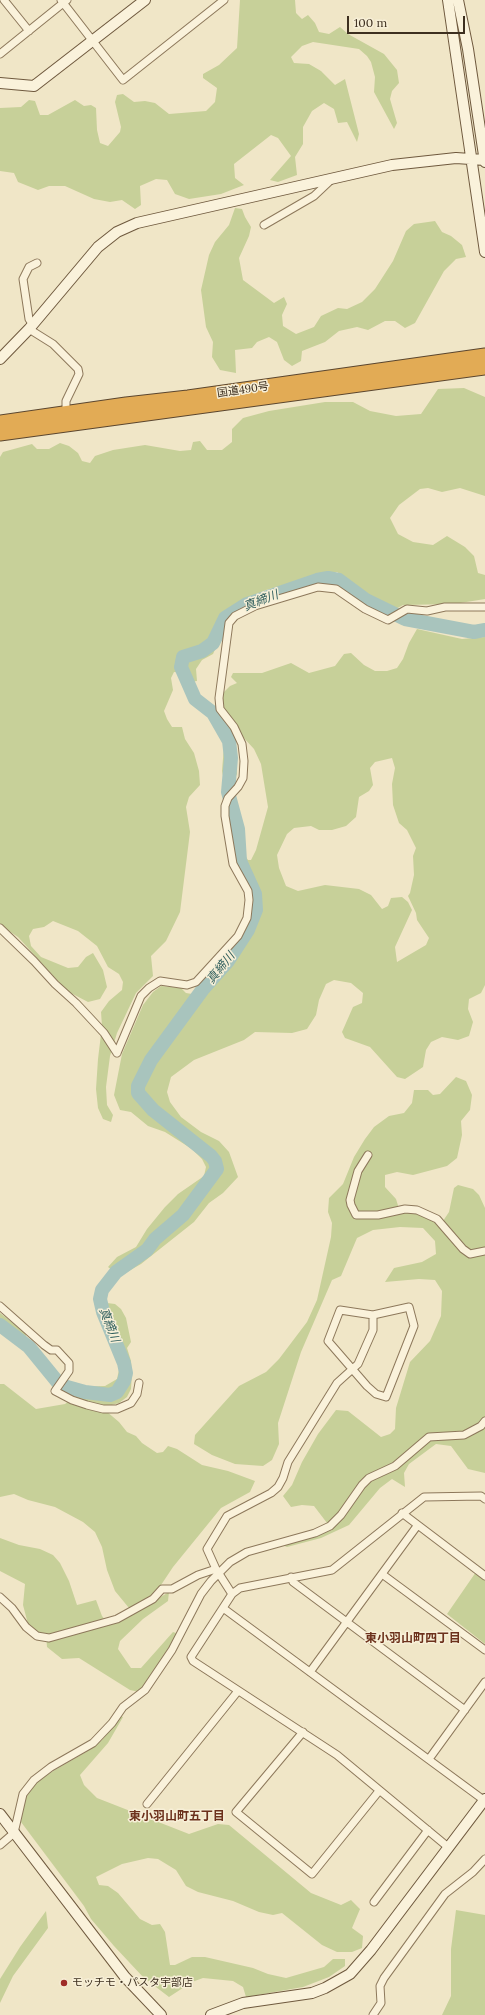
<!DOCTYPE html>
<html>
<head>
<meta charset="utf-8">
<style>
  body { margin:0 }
  #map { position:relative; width:485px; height:2015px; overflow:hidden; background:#f0e6c7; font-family:Lora,serif }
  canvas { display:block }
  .scale { position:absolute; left:347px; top:16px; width:118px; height:18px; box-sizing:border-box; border:2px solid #3d2f1f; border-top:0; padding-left:5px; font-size:12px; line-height:14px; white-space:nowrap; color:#3d2f1f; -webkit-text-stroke:3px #f7efd7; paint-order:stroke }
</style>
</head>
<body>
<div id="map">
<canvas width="485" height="2015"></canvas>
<div class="scale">100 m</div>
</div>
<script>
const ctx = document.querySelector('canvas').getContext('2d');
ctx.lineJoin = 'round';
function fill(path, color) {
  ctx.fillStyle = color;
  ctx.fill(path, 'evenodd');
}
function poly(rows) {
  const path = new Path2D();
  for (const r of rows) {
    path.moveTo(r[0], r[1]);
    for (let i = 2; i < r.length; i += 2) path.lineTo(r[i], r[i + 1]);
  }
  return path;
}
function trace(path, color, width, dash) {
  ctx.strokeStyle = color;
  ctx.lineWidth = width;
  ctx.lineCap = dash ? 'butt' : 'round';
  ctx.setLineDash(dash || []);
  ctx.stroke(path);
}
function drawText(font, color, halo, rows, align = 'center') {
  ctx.font = font + ' Lora,"Noto Sans JP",serif';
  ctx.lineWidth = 3;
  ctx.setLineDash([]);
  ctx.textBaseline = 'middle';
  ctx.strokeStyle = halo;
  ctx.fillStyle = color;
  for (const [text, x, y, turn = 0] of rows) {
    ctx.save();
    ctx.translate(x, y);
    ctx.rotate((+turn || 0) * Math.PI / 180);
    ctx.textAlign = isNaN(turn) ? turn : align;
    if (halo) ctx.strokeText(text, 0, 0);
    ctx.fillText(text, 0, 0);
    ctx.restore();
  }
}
const green = poly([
  [240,0,295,0,296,13,302,19,308,15,315,23,319,32,329,34,340,27,348,34,384,54,397,70,399,83,392,91,390,99,397,123,394,129,374,92,375,77,371,62,367,56,359,49,313,42,302,46,291,57,294,63,309,64,321,71,335,85,345,79,359,134,357,142,347,122,338,123,334,109,324,103,312,111,303,127,303,144,295,157,297,175,278,182,270,180,291,156,278,138,271,135,234,164,235,178,244,185,221,194,189,199,175,194,167,180,156,179,140,186,141,205,135,209,122,200,110,202,94,199,65,186,49,186,38,190,18,182,14,173,0,171,0,108,21,107,29,100,35,101,40,115,48,115,75,100,84,106,91,105,96,108,97,130,100,143,108,146,120,132,121,127,115,102,117,95,123,94,134,102,145,101,155,103,169,114,206,111,215,102,217,88,203,78,203,74,219,65,237,48],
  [235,208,242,209,245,217,251,227,249,236,239,258,243,280,274,303,284,297,287,304,282,315,283,326,296,334,314,327,321,316,338,308,347,309,362,302,375,289,393,261,406,231,414,224,435,221,442,232,451,236,462,245,466,257,456,259,444,271,415,323,405,328,395,321,385,321,368,330,357,327,339,331,325,342,302,351,301,361,292,366,284,360,277,342,269,337,257,342,252,348,235,350,236,373,220,370,212,357,213,342,206,327,201,290,209,255,215,242,229,225],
  [464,388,485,397,485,496,460,488,442,492,428,488,420,489,399,505,390,518,398,534,413,542,433,545,447,536,465,547,474,556,478,573,485,575,485,599,454,604,403,605,394,610,380,602,337,572,315,576,266,590,227,610,217,625,218,643,213,654,202,660,196,669,197,681,191,682,186,673,174,672,171,678,173,690,164,711,167,719,172,727,182,727,185,739,194,753,199,771,200,785,189,797,186,807,190,832,180,912,166,941,151,956,153,976,136,993,117,1033,110,1056,106,1087,107,1105,113,1115,111,1122,103,1119,98,1108,96,1089,98,1059,102,1026,101,1012,109,1001,122,990,123,982,119,974,108,967,97,946,78,931,53,921,44,927,33,929,29,936,31,946,41,957,68,968,78,967,86,957,93,953,103,970,107,987,100,999,88,1002,67,991,18,937,0,925,0,457,3,452,32,444,37,449,49,449,60,443,69,446,78,453,82,461,90,463,95,456,113,450,145,445,180,451,191,450,193,442,200,441,207,450,222,450,232,442,232,429,243,418,269,411,325,402,353,402,370,411,396,416,421,414,438,389],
  [417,629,462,639,485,637,485,985,481,993,469,999,468,1009,473,1022,469,1036,458,1040,442,1037,431,1042,426,1050,423,1067,405,1079,397,1077,370,1047,345,1038,342,1032,353,1007,362,1003,363,993,351,983,334,980,326,984,319,1000,316,1015,307,1029,292,1033,255,1032,244,1040,194,1060,171,1077,167,1092,170,1102,181,1117,201,1132,219,1141,229,1152,238,1177,223,1193,209,1203,194,1222,141,1264,120,1276,108,1267,117,1257,136,1247,147,1229,165,1207,178,1194,204,1176,206,1167,202,1159,192,1149,165,1132,148,1126,131,1112,120,1110,114,1095,122,1054,143,1005,153,992,161,986,181,988,186,993,192,994,199,989,231,951,250,932,260,906,259,891,253,876,244,865,235,859,228,803,235,797,242,823,244,854,248,860,251,860,256,850,268,807,261,764,254,749,243,737,235,738,237,774,231,786,225,786,222,771,224,746,217,727,214,708,222,694,230,686,237,683,231,677,233,673,262,673,291,663,309,673,335,666,344,654,351,653,364,665,375,671,387,671,397,668,403,659,409,643],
  [392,758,395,768,392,784,393,805,399,823,407,830,416,848,413,856,414,875,410,893,408,896,416,913,417,920,429,938,426,945,397,962,395,947,412,910,408,902,402,897,391,898,388,906,382,909,371,895,359,889,325,885,298,891,286,886,279,868,277,855,287,834,294,828,311,826,319,830,332,830,346,826,356,817,359,797,369,791,373,785,370,768,375,762],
  [456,1077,466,1081,472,1095,470,1110,461,1121,462,1135,457,1158,447,1166,413,1175,397,1172,385,1175,385,1187,396,1199,400,1212,421,1214,432,1221,443,1221,449,1212,454,1188,458,1185,473,1189,479,1195,485,1208,485,1473,468,1469,451,1446,436,1444,409,1464,404,1473,405,1487,392,1479,380,1488,349,1525,321,1538,287,1547,282,1545,321,1534,327,1523,314,1506,302,1505,291,1507,283,1496,292,1485,302,1462,318,1434,336,1410,348,1411,381,1437,390,1434,395,1429,396,1408,410,1362,430,1341,441,1316,442,1291,435,1280,419,1279,385,1282,394,1268,422,1262,436,1254,435,1241,423,1228,400,1227,373,1230,357,1238,341,1276,332,1280,301,1352,278,1423,279,1444,272,1460,263,1466,235,1464,212,1455,194,1444,195,1435,239,1386,266,1372,279,1359,307,1322,317,1300,331,1237,332,1223,328,1212,329,1198,343,1184,354,1157,365,1139,374,1127,389,1116,404,1113,412,1103,414,1090,428,1090,433,1095,440,1094],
  [107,1303,115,1304,121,1309,126,1318,131,1342,127,1348,131,1361,132,1373,131,1389,127,1397,119,1403,108,1406,106,1411,119,1422,127,1432,136,1436,142,1443,157,1453,163,1452,168,1446,177,1449,202,1465,228,1471,255,1481,250,1492,221,1508,173,1567,159,1588,150,1598,129,1608,115,1591,107,1570,102,1547,95,1532,83,1522,55,1507,28,1500,14,1494,0,1497,0,1384,4,1384,36,1409,65,1404,75,1396,75,1387,105,1386,117,1379,120,1365,104,1305],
  [0,1313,25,1332,27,1339,21,1344,0,1331],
  [0,1538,19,1545,40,1549,53,1555,60,1563,69,1581,77,1605,96,1600,102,1616,109,1625,122,1620,169,1592,168,1601,143,1619,120,1641,118,1649,131,1668,141,1668,173,1632,179,1634,139,1692,130,1690,79,1658,62,1659,47,1647,46,1634,37,1634,28,1624,23,1605,25,1584,0,1571],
  [476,1572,485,1579,485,1644,447,1614],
  [121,1716,123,1717,108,1743,80,1775,84,1785,97,1798,189,1834,218,1824,229,1825,311,1893,341,1905,351,1900,360,1909,352,1928,363,1936,362,1948,352,1952,337,1952,322,1945,282,1913,273,1915,259,1912,233,1901,198,1892,186,1886,176,1870,158,1859,148,1858,122,1864,96,1877,99,1885,108,1886,118,1893,140,1919,152,1925,160,1924,165,1932,170,1965,175,1965,192,1957,205,1957,253,1968,268,1974,286,1978,324,1967,333,1959,345,1959,345,1966,329,1977,303,1987,246,1997,243,1987,233,1981,203,1978,192,1982,169,1997,143,1977,114,1946,91,1919,84,1906,21,1822,24,1803,29,1789,43,1777,86,1752,102,1740],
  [456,1910,485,1915,485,2015,442,2015,451,1996,451,1949],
  [46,1911,48,1928,13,1976,0,2003,0,1979,20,1947]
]);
const river = poly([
  [0,1325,29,1347,60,1385,85,1392,110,1395,117,1392,124,1381,126,1373,124,1363,103,1312,100,1299,102,1290,116,1272,147,1250,155,1239,183,1215,217,1169,215,1161,211,1156,153,1110,138,1093,138,1086,151,1060,203,989,228,961,248,930,256,910,255,894,240,861,238,829,228,792,231,758,229,741,213,713,195,699,181,667,183,657,202,651,213,643,225,618,247,604,317,580,328,578,339,580,366,600,405,619,474,632,485,630]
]);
const street = poly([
  [4,0,29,31],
  [61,0,123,80,224,0],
  [0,54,67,0],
  [264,225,314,196,332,179],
  [33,325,29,319,23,279,29,267,37,263],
  [29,329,53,344,78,369,79,374,66,401,66,414],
  [0,928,34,961,55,984,76,1003,104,1033,117,1053],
  [117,1053,141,996,149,988,160,981,187,985,196,982,238,936,247,918,249,900,248,891,233,864,225,816,225,806,228,798,238,787,243,778,244,761,242,744,234,727,220,709,219,698,229,623,235,616,255,606,318,587,336,589,365,609,388,620,407,609,427,611,445,607,485,607],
  [368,1155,358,1171,350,1200,351,1205,356,1215,378,1215,405,1209,417,1210,437,1219,463,1249,470,1254,485,1251],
  [0,1306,44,1345,51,1350,57,1350,69,1363,69,1371,55,1391,72,1400,87,1405,103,1409,117,1409,131,1403,137,1394,139,1383],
  [409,1307,414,1326,386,1397,376,1394,367,1386,328,1341,340,1310,373,1315,409,1307],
  [402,1513,485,1576],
  [216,1569,207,1549,227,1516,271,1493,278,1487,283,1478,288,1462,337,1383,358,1364,373,1330,373,1315],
  [382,1574,485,1650],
  [291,1577,293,1582,465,1710],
  [0,1597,12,1608,26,1627,37,1636,49,1638,117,1619,153,1599,162,1589,172,1589,198,1575,216,1569,232,1594],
  [223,1608,485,1801],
  [310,1672,417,1526],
  [303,1732,236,1812,312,1874,379,1791],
  [429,1759,485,1682],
  [147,1804,238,1691],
  [0,1845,14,1833,23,1794,34,1780,51,1767,93,1743,112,1723,123,1707,145,1690,172,1650,201,1594,211,1581,230,1562,247,1552,315,1533,330,1526,341,1515,362,1485,369,1478,395,1466,429,1437,464,1435,481,1426,485,1421],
  [448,1847,337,1755,193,1661,191,1657,232,1594,240,1588,332,1570,424,1497,481,1496,485,1499],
  [374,1902,428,1830],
  [373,2015,381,2003,380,1986,384,1978,445,1894,473,1872,485,1859]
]);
const secondary = poly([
  [448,0,485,252],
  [458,0,468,49,485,162],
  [0,83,34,86,145,0],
  [0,359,29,329,98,247,117,232,137,223,392,165,456,158,485,160],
  [0,1814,125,1977,161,2015],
  [211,2015,243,2003,312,1993,325,1988,350,1974,371,1950,485,1799]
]);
const highway = poly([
  [0,422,126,404,188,397,485,355],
  [0,434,485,368]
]);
const markers = [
  [64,1983,4,"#9f2d28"]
];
const streetNames = [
  ["国道490号",243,390,-8]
];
const poiNames = [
  ["モッチモ・パスタ宇部店",72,1983]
];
const waterNames = [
  ["真締川",261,601,-21],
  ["真締川",221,968,-51],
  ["真締川",109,1325,69]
];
const neighbourhoodNames = [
  ["東小羽山町四丁目",413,1639],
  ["東小羽山町五丁目",177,1817]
];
fill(green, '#c7d099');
trace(river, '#a8c4bd', 14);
trace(street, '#8d785b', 9);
trace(secondary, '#6f593e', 12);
trace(highway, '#5b462f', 15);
trace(street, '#faf2db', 7);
trace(secondary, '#faf2db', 10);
trace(highway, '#e2ab55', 13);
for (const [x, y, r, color] of markers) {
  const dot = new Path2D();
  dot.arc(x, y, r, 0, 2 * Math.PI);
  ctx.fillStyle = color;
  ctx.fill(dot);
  trace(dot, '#f7efd7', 1.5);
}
drawText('11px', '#3d2f1f', '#f7efd7', streetNames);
drawText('11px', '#3d2f1f', '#f7efd7', poiNames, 'left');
drawText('italic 12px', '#2e5d5c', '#f7efd7', waterNames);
drawText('bold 12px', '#6c311c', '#f7efd7', neighbourhoodNames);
</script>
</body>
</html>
